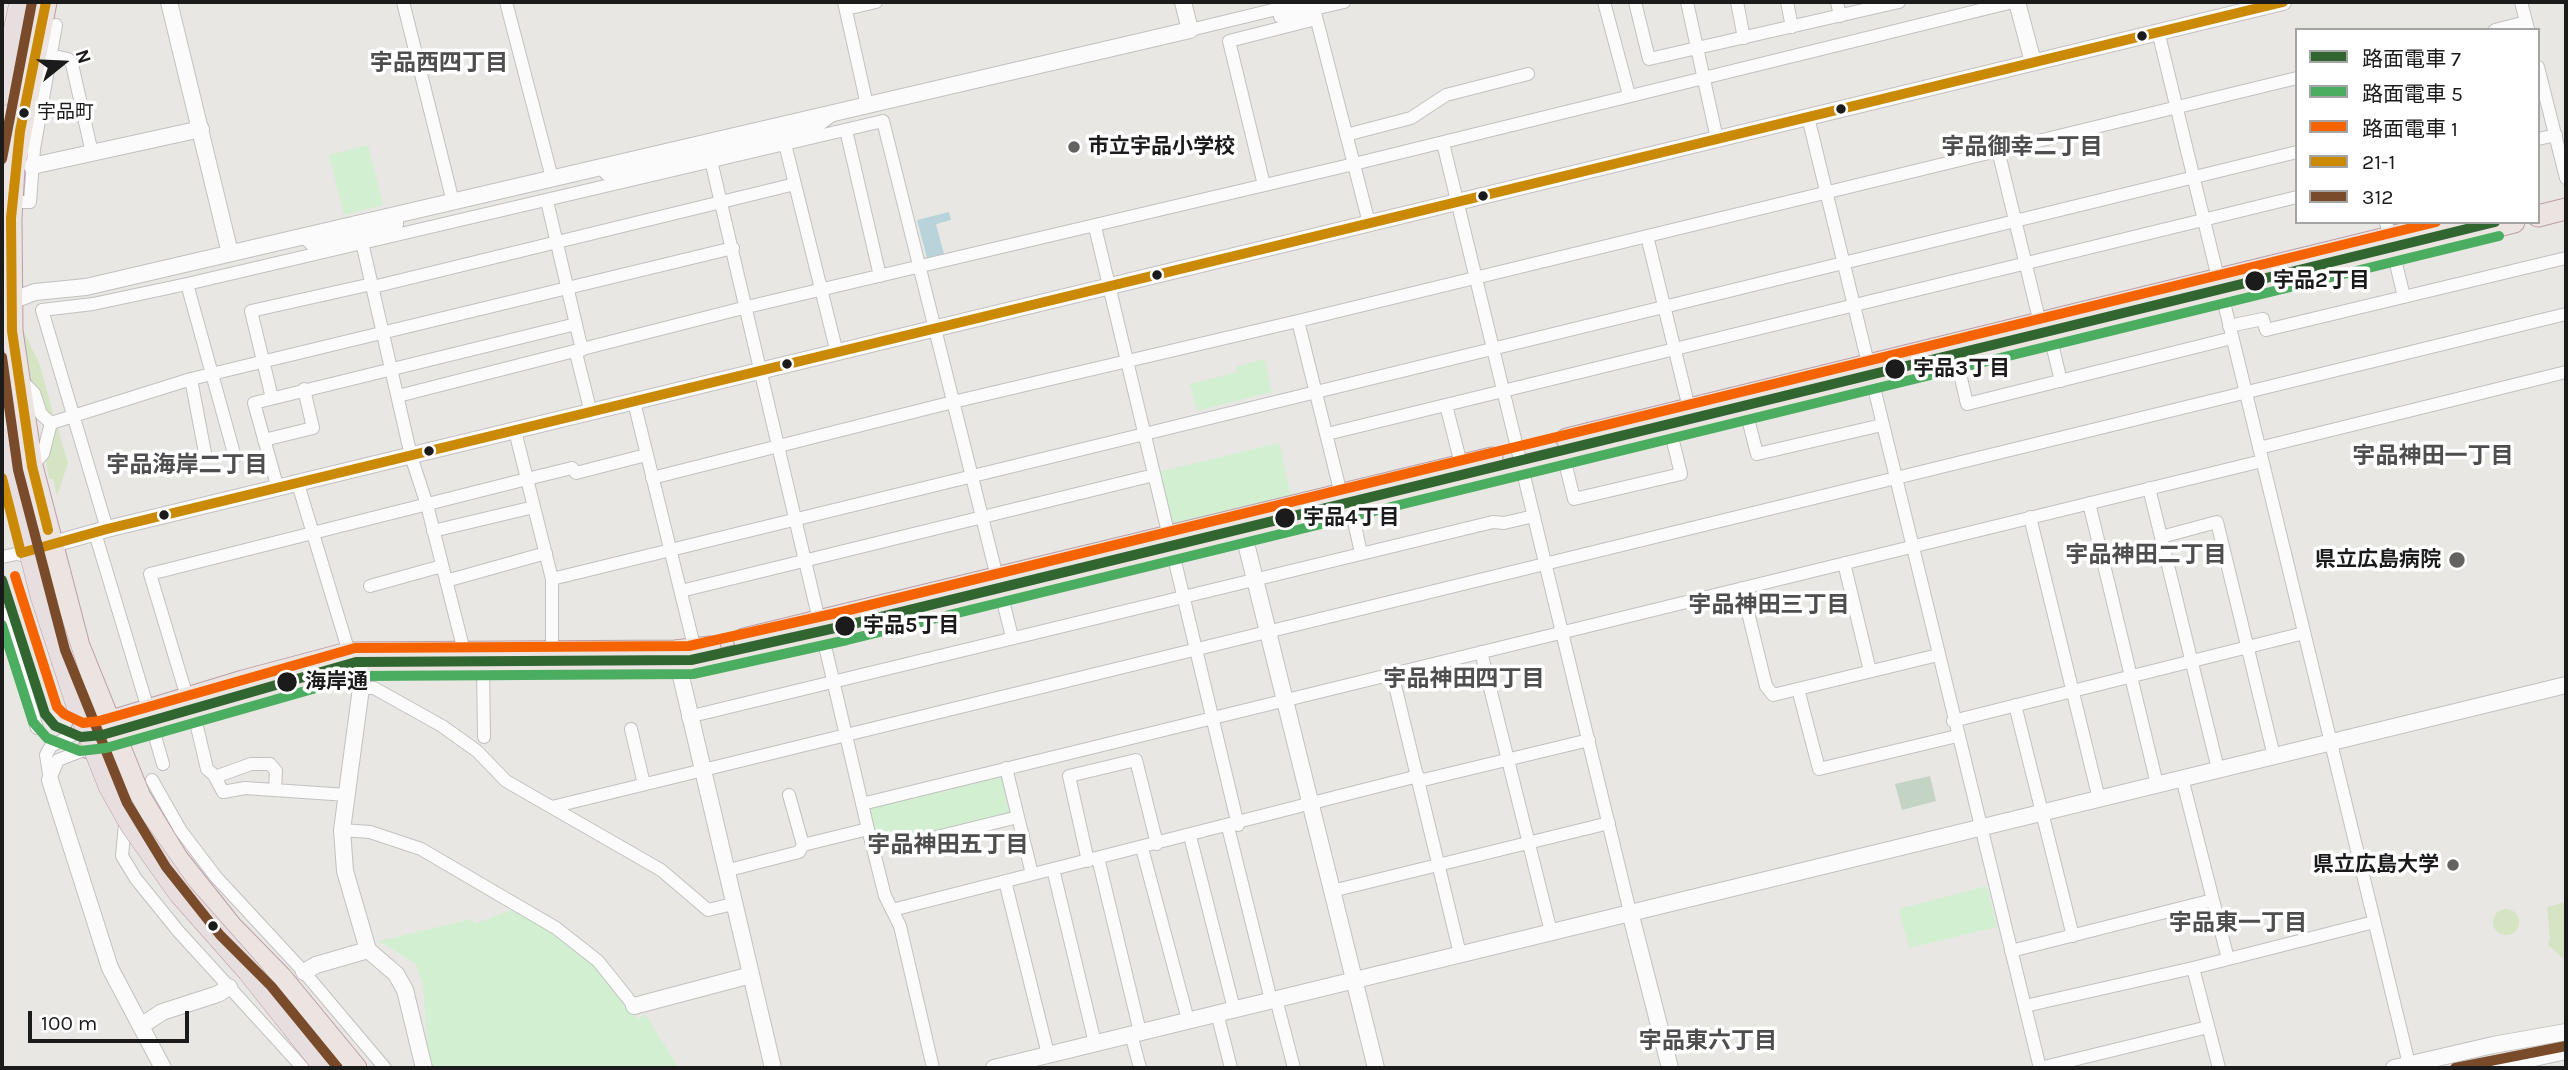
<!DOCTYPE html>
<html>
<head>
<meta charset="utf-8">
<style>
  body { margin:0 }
  #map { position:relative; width:2568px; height:1070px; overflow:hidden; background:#e9e7e4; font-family:Karla,"Noto Sans JP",sans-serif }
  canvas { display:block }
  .frame { position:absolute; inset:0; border:4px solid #1b1b1b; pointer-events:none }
  .legend { position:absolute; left:2295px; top:28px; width:245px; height:196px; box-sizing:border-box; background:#fff; border:2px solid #a4a4a4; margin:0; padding:9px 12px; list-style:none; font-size:21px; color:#1b1b1b }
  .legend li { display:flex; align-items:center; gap:14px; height:35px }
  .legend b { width:35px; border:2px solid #a4a4a4 }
  .north { position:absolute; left:28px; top:28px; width:70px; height:70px; -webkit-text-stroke:5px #fff; paint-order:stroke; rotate:72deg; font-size:19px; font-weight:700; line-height:28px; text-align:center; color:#1b1b1b }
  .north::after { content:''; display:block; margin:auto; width:24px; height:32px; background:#1b1b1b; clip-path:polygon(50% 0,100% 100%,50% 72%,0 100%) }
  .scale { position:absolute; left:28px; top:1011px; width:161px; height:32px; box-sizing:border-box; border:4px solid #1b1b1b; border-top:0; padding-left:9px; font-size:21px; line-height:24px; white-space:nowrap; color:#1b1b1b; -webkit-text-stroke:5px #fff; paint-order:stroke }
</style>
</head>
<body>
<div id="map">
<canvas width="2568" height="1070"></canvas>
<div class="frame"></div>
<ul class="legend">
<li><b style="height:9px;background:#316631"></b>路面電車 7</li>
<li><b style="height:9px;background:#4bad60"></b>路面電車 5</li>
<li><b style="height:9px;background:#f56400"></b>路面電車 1</li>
<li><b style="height:9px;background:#cb8a05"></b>21-1</li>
<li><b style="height:9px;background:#7a4b2a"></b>312</li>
</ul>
<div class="north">N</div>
<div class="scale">100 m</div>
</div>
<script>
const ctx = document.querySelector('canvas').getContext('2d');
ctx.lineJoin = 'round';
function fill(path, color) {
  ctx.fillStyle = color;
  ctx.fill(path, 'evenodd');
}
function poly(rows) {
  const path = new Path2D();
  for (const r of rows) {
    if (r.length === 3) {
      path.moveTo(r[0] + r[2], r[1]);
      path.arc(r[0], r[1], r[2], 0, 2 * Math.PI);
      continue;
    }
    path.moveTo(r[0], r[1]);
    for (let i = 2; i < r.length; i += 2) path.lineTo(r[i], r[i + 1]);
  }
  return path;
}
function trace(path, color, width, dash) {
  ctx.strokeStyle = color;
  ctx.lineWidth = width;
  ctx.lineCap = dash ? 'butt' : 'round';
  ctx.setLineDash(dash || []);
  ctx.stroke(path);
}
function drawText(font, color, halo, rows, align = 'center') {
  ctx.font = font + ' Karla,"Noto Sans JP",sans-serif';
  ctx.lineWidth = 7;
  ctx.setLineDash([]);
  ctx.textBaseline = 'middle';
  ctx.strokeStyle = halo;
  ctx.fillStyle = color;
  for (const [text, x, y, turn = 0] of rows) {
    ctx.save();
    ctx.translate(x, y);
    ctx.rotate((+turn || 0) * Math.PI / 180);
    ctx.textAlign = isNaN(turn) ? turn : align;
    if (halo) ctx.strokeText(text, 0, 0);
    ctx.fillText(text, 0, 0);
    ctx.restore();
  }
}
const grass = poly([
  [24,332,40,365,53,414,48,413,24,371,20,333],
  [57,425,68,463,57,496,53,479,49,479,45,457],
  [2566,902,2566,961,2548,945,2550,938,2547,907],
  [2506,922,13]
]);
const cemetery = poly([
  [1930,776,1936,801,1902,810,1895,784]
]);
const park = poly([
  [368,145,383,205,344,215,329,155],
  [1264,359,1272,392,1197,411,1190,384,1237,372,1236,367],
  [1279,443,1291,496,1176,525,1171,522,1158,472],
  [998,774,1003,778,1011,808,1007,817,877,848,868,812,873,805],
  [1987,886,1997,927,1909,948,1899,909],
  [514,909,567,941,602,972,638,1019,645,1014,679,1068,434,1068,428,1050,423,986,416,964,379,941,472,919,474,924]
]);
const water = poly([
  [949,212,951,220,936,224,944,254,927,258,917,220]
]);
const minor = poly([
  [403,2,453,202],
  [506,2,552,178],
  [844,2,867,105],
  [1604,2,1629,95],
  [1635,2,1649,59,1899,2],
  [1687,2,1717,139],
  [1737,2,1744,38],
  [1787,2,1792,27],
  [1837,2,1840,16],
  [2521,2,2528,29],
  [846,9,876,2],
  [1314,9,1369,223],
  [1280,17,1344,2],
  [1190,30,1306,2],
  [2495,30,2526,22],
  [2158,31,2410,1068],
  [50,55,68,59,72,64,92,153],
  [2538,67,2566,178],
  [1808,117,2040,1068],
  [846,130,880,276],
  [1346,135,1411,118,1446,95,1528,74],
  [2538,139,2556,135],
  [1443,143,1630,912],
  [785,144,837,353],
  [1998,150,2040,323],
  [709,152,868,829,885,896,900,926,933,1068],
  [606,174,819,125,834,114],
  [1264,185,1229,41,1316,19],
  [547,201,582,350],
  [12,202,30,202,34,149,56,25],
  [2386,222,2404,297],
  [1095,227,1238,825],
  [303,236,312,245,361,237,397,224,397,215],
  [1647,236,1689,408],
  [361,238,411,456,427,505,464,651],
  [187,284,235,457],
  [373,287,795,184],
  [1298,321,1341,494],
  [2229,326,2263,319,2266,330,2566,258],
  [2050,336,2061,381],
  [576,353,591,413],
  [1957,361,1967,404,2232,338],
  [20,379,34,393,41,414,51,423,43,454,32,466],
  [191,379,205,453],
  [398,396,747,307,1354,164,2013,2],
  [272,398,251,311,372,284],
  [634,402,695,650],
  [1446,405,1461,464],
  [1746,411,1757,454,1882,425],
  [51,423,191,379,733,248],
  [515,431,552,579,552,657],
  [1327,434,2297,197],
  [264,440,313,428,304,389],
  [2259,448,2566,372],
  [1563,454,1574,499,1681,474,1670,429],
  [652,478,953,402,1298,321,2297,78],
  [298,484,351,659],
  [2149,488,2218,769],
  [278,489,254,403,576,324],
  [2089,503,2157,784],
  [1351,508,1361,553],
  [2030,517,2099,799],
  [107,529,42,310,93,304,187,284,883,121,1012,637],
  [433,531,534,507],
  [95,533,148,709],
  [2161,537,2217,522,2274,756],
  [2,557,21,553],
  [1844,563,1870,671],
  [552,579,2297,152],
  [446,581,546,553],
  [370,586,442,566],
  [1742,588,1766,686,1773,695,1938,655],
  [681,591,1154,475],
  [2,613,37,728],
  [1481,652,1551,932],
  [483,666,484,737],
  [1392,673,1460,954],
  [361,688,374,688,442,726,477,751,506,781,661,870,708,910,733,904],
  [1798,689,1819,769,1957,736],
  [187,697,150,574,527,479,572,468,576,473,646,455],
  [2015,705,2073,936],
  [194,714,207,769,214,775,223,792,245,788,347,795],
  [688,717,1493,522,1504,523,1534,516],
  [1953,721,2304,633],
  [152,726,163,764],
  [631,729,644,784],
  [1006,768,1032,874],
  [215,777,251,764,270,764,276,771,275,789],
  [2182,778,2228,959],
  [50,779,58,760,89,748],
  [50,780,46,755,51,746,82,730],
  [152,780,181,831,216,877,304,972,385,1068],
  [1419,781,1589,740],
  [789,795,803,845],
  [862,804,2262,461],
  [552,807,2566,314],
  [125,824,122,856,136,879,179,932,303,1068],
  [1228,827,1271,1000],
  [342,830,370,832,421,849,556,928,598,961,634,1006],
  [1190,836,1234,1009],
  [908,844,1018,817],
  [1142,848,1188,1020],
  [1098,858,1140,1032],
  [1088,861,1069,776,1136,760,1157,844],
  [1053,869,1095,1043],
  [725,871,799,852,803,845,868,829],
  [1005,881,1048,1054],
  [1332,891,1609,823],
  [892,910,1418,776],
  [2011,951,2213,900],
  [2193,968,2219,1068],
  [1276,999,1294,1068],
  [2025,1006,2193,968,2374,922],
  [1217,1013,1231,1068],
  [1131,1034,1140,1068],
  [2040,1068,2208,1027]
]);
const tertiary = poly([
  [169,2,230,253],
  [2017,2,2033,62],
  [32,166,201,129],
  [3,304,35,292,86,287,1190,30,1183,2],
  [1242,527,1376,1068],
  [21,553,107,529,2283,2],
  [676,655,773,1068],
  [354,669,361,688,342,830,345,871,368,950,396,974,405,990,424,1068],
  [50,780,110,968,163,1068],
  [1630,912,1670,1068],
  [304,972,316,965,368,950],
  [634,1006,751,975],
  [141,1026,162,1012,218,994,229,987],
  [994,1068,2566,685],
  [2394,1068,2493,1045,2566,1032],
  [2488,1068,2566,1051]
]);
const trunk = poly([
  [46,2,14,169,11,218,12,331,32,466,79,646,140,797,177,858,231,926,281,977,356,1068],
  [2538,216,2566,209],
  [1567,439,2452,222],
  [744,639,1492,458],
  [82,730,243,681,348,653,675,651,710,647],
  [89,748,145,728,354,669,677,666,710,662,1244,535,2514,222]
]);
const motorway = poly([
  [2,94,21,2]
]);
const motorwayBridge = poly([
  [2,440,42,596,77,703,110,786,132,825,180,893,249,971,326,1068]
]);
const bus1 = poly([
  [46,2,20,131,11,218,12,331,32,466,48,530],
  [2,478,21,553,107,529,2283,2]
]);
const bus2 = poly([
  [2,159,32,2],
  [2,357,18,470,65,650,127,803,166,867,220,935,271,986,338,1068],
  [2455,1068,2566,1046]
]);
const tram1 = poly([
  [2,580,45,714,55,726,81,737,102,735,356,662,691,660,844,626,2495,222]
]);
const tram2 = poly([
  [2,625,33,722,47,738,80,751,106,748,358,676,693,674,847,640,2499,236]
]);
const tram3 = poly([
  [15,576,57,707,64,714,83,723,99,721,355,648,689,646,841,612,2436,222]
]);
const markers = [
  [2142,36,6,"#1b1b1b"],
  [1841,109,6,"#1b1b1b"],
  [24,113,6,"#1b1b1b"],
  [1074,147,7,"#636261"],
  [1483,196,6,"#1b1b1b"],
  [1157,275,6,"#1b1b1b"],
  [2255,281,11,"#1b1b1b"],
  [787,364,6,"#1b1b1b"],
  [1895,369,11,"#1b1b1b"],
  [429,451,6,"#1b1b1b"],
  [164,515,6,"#1b1b1b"],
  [1285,518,11,"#1b1b1b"],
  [2457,560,9,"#636261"],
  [845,626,11,"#1b1b1b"],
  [287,682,11,"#1b1b1b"],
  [2453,865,7,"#636261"],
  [213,926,6,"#1b1b1b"]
];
const busNames = [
  ["宇品町",37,113]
];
const poiNames = [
  ["市立宇品小学校",1088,147,"left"],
  ["県立広島病院",2441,560],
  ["県立広島大学",2439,865]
];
const stopNames = [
  ["宇品2丁目",2273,281],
  ["宇品3丁目",1913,369],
  ["宇品4丁目",1303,518],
  ["宇品5丁目",863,626],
  ["海岸通",305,682]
];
const neighbourhoodNames = [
  ["宇品西四丁目",439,63],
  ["宇品御幸二丁目",2022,147],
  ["宇品神田一丁目",2433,456],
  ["宇品海岸二丁目",187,465],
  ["宇品神田二丁目",2146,555],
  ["宇品神田三丁目",1769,605],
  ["宇品神田四丁目",1464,679],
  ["宇品神田五丁目",948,845],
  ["宇品東一丁目",2238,923],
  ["宇品東六丁目",1708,1041]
];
fill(grass, '#d5e5c4');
fill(cemetery, '#c3d3c4');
fill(park, '#d2efd2');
fill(water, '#b9d3db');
trace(minor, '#c2c1c0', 14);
trace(tertiary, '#c2c1c0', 18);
trace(trunk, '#bc9da6', 23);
trace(motorway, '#bc9da6', 24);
trace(minor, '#fcfbfb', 12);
trace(tertiary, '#fcfbfb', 16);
trace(trunk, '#ebe4e1', 21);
trace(motorway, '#e7dedf', 23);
trace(motorwayBridge, '#bc9da6', 24, []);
trace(motorwayBridge, '#e7dedf', 23);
trace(bus1, '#cb8a05', 10);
trace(bus2, '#7a4b2a', 10);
trace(tram1, '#316631', 10);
trace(tram2, '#4bad60', 10);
trace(tram3, '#f56400', 10);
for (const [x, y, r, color] of markers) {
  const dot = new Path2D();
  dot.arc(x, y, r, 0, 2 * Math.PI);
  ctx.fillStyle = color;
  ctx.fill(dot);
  trace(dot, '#fff', 2.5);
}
drawText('19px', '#1b1b1b', '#fff', busNames, 'left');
drawText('bold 21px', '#1b1b1b', '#fff', poiNames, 'right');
drawText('bold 21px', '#1b1b1b', '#fff', stopNames, 'left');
drawText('bold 23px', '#4e4e4e', '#fff', neighbourhoodNames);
</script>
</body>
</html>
